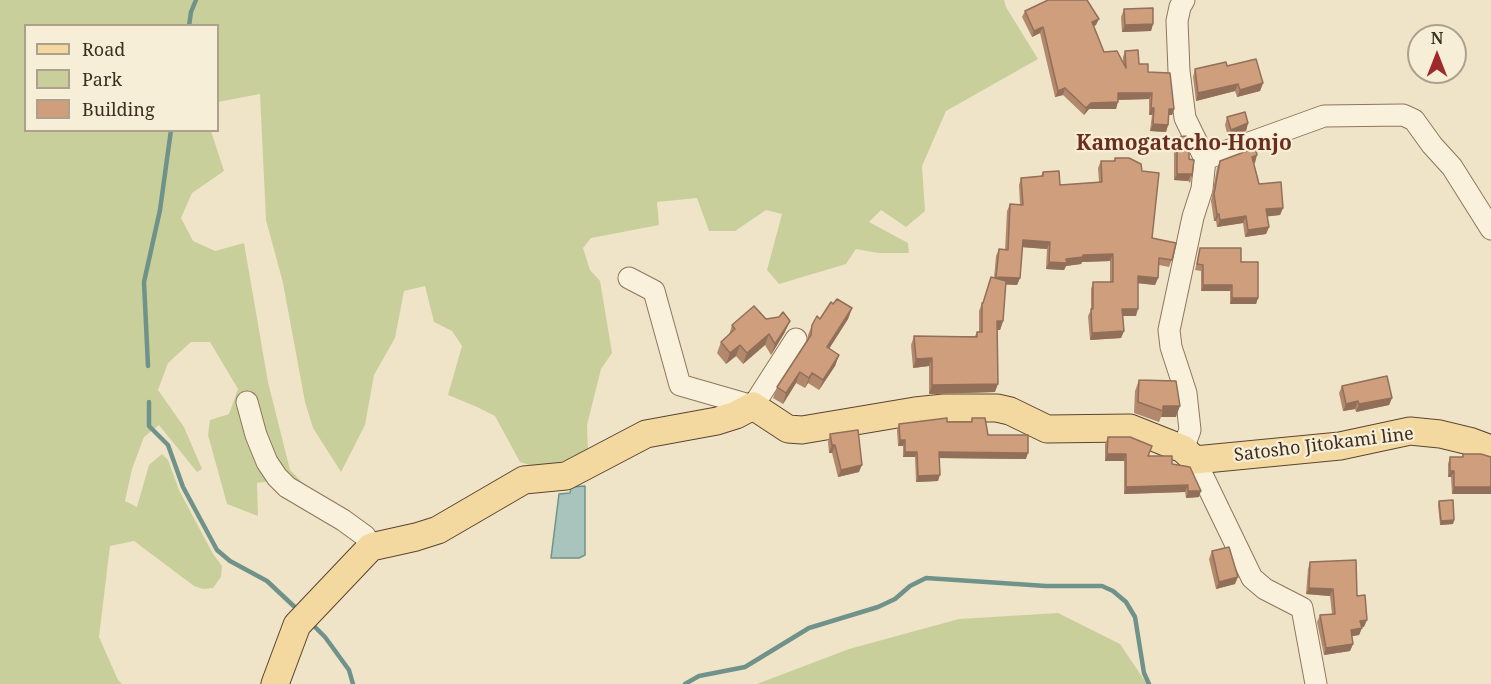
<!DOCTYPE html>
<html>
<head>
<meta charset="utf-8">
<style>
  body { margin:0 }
  #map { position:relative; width:1491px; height:684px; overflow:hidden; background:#f0e4c8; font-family:"Noto Serif",serif }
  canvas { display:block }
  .legend { position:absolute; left:24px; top:24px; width:195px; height:108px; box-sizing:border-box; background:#f7eed8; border:2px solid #ada18e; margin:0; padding:8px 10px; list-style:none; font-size:18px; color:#3d2e20 }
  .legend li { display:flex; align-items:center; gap:12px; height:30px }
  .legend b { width:30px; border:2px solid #ada18e }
  .north { position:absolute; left:1407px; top:24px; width:60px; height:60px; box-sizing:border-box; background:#f7eed8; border:2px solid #ada18e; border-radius:50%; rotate:0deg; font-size:16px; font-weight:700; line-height:24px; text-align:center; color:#3d2e20 }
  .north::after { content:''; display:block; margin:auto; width:21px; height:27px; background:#9e2a2b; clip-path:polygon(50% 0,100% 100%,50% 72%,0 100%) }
</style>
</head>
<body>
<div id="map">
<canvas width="1491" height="684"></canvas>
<ul class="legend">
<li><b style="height:8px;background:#f3d9a0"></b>Road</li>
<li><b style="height:16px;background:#c9cf9b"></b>Park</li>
<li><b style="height:16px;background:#cf9f7d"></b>Building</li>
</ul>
<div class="north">N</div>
</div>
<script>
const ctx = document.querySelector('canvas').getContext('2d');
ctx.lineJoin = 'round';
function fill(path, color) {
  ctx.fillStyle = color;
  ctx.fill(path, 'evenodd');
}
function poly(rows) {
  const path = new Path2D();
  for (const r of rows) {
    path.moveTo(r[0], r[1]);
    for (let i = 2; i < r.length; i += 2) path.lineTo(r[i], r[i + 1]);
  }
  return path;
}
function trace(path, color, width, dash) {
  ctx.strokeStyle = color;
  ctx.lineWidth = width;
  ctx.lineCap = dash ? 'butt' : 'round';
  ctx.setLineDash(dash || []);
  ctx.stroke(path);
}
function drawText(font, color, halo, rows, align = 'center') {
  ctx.font = font + ' "Noto Serif",serif';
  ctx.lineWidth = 4.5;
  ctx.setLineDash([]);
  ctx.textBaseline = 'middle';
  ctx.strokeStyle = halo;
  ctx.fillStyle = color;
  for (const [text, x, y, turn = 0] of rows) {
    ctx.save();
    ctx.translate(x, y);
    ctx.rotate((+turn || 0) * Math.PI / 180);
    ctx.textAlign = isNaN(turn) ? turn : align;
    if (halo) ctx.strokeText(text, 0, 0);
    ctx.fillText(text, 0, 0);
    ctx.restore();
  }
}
const green = poly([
  [0,0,1004,0,1006,7,1038,59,946,111,922,166,925,211,906,227,881,210,869,222,908,243,909,253,878,253,856,249,846,264,779,284,767,270,782,214,766,210,735,231,709,231,697,198,657,202,659,225,591,238,583,248,590,270,600,281,612,353,601,369,587,425,588,451,543,469,520,462,495,416,477,407,448,395,462,346,452,331,434,322,425,286,404,291,395,338,374,375,365,425,341,472,313,428,305,402,283,283,266,220,260,94,218,102,218,26,26,26,26,130,211,131,224,171,192,193,181,218,193,241,215,251,244,243,268,382,290,470,309,489,273,481,257,483,258,516,227,504,208,435,210,420,229,414,238,389,210,342,191,342,168,363,158,390,184,427,202,469,197,472,159,425,144,437,132,469,125,501,137,507,149,465,162,454,168,460,179,490,213,554,222,566,221,577,213,588,203,589,194,586,134,541,110,546,99,637,118,680,122,684,0,684],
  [1058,613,1120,644,1147,684,757,684,849,649,959,619]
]);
const water = poly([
  [585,486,585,555,579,558,551,558,559,494,570,493,571,487,585,486]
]);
const stream = poly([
  [189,26,191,12,196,0],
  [148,366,144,282,160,210,171,130],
  [149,402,149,426,168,445,183,487,217,550,230,561,267,581,299,611],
  [312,624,325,637,349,670,353,684],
  [685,684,699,676,745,667,809,628,878,607,895,599,910,586,926,578,1046,586,1102,586,1113,591,1126,602,1135,617,1144,673,1149,684]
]);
const minor = poly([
  [1205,159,1324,116,1403,115,1414,120,1432,145,1452,167,1491,229],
  [629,278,654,291,680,385,753,406,796,339],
  [247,402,256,435,267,462,277,477,287,487,343,520,365,536,371,547],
  [1183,449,1190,430,1186,393,1171,347,1169,330,1193,217,1202,189,1205,159,1185,118,1179,71,1177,21,1180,7,1184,0],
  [1195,460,1252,578,1265,589,1302,608,1316,684]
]);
const major = poly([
  [275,684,297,625,371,547,416,537,438,530,524,480,566,476,646,434,717,421,736,415,753,406,788,429,802,430,915,411,944,408,997,408,1010,411,1047,429,1130,428,1183,449,1195,460,1340,446,1410,431,1440,434,1469,441,1491,449]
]);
const wall = poly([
  [1124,9,1153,24,1151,31,1122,32,1121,17],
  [1025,11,1096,25,1094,26,1104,52,1123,63,1123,57,1125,51,1148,72,1174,109,1172,115,1169,115,1168,125,1166,132,1150,131,1152,115,1149,115,1149,99,1118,100,1116,109,1089,109,1084,115,1063,95,1055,97,1040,33,1032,37,1022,17],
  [1227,66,1263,83,1260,91,1237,97,1235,91,1196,101,1193,77,1195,69],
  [1227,117,1248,123,1246,131,1228,137,1225,125],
  [1177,137,1189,159,1192,176,1190,183,1188,181,1174,180,1174,143],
  [1115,158,1152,238,1172,259,1169,267,1159,265,1158,278,1155,285,1138,283,1136,316,1123,316,1124,331,1121,338,1090,340,1088,316,1091,310,1091,289,1093,282,1110,282,1110,261,1082,262,1081,264,1066,266,1064,270,1046,269,1047,249,1022,247,1020,278,1017,285,1005,284,1003,321,1000,330,997,330,995,392,929,394,929,366,913,368,911,345,914,336,975,336,977,332,979,332,979,311,982,303,983,303,991,277,994,278,996,256,999,249,1005,250,1007,211,1010,204,1020,205,1019,185,1021,178,1041,176,1043,172,1060,185,1099,182,1098,168,1101,161,1114,161],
  [1220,161,1255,163,1254,163,1259,184,1283,208,1280,215,1267,216,1269,227,1266,234,1245,237,1243,223,1217,227,1216,221,1214,221,1211,201,1217,168],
  [1200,248,1241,262,1258,298,1256,304,1230,304,1230,291,1201,291,1201,271,1195,270],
  [833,304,852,308,848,319,829,349,839,355,835,366,819,390,808,383,805,388,796,383,783,404,773,398,777,387,807,340,808,335,812,325,820,319],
  [766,319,785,332,771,355,765,345,743,364,736,356,726,364,717,353,721,342,729,335,732,325],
  [1139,380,1176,417,1161,417,1159,422,1134,413,1135,391],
  [1342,386,1392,398,1389,405,1356,412,1355,409,1343,411,1339,393],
  [972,418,988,435,1026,459,939,458,938,481,916,482,915,457,903,457,903,446,898,446,897,430,899,424,971,422],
  [830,434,859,472,838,477,832,453,829,453,828,442],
  [1108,437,1149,456,1172,464,1199,497,1186,498,1185,492,1124,494,1124,461,1105,461,1105,444],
  [1463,454,1491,457,1452,494,1451,477,1448,477,1448,464,1450,457,1462,457],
  [1439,501,1454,520,1453,524,1440,525,1438,505],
  [1212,551,1235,584,1216,589,1209,559],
  [1310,562,1357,596,1364,627,1362,627,1359,635,1351,636,1353,644,1350,651,1324,655,1317,622,1320,615,1332,614,1330,596,1306,594,1308,569]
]);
const shadedWall = poly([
  [1099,19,1096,25,1089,28,1092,22],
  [1153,24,1151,31,1122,32,1125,25],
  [1043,27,1040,33,1032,37,1034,31],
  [1263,83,1260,91,1237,97,1240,90],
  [1238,84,1235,91,1196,101,1198,93],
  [1065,88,1063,95,1055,97,1058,91],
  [1118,93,1152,93,1149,99,1115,100],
  [1118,102,1116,109,1089,109,1084,115,1086,108,1091,103],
  [1151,108,1154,108,1152,115,1149,115],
  [1169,109,1174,109,1172,115,1167,115],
  [1248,123,1246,131,1228,137,1231,130],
  [1153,124,1168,125,1166,132,1150,131],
  [1257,155,1255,163,1249,165,1252,157],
  [1177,174,1191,174,1188,181,1174,180],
  [1283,208,1280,215,1263,217,1266,209],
  [1217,214,1219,214,1216,221,1214,221],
  [1246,216,1243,223,1217,227,1220,220],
  [1269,227,1266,234,1245,237,1248,230],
  [1023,240,1050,242,1047,249,1020,247],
  [1113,254,1110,261,1082,262,1081,264,1066,266,1064,270,1046,269,1049,262,1083,255],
  [1138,276,1158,278,1155,285,1136,283],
  [996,277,1020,278,1017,285,994,284],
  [1203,285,1232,285,1230,291,1201,291],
  [1232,298,1258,298,1256,304,1230,304],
  [852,308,848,319,823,358,827,347],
  [1122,309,1138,309,1136,316,1120,316],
  [790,321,785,332,771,355,775,344],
  [997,321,1003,321,1000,330,994,330],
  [1124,331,1121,338,1090,340,1092,333],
  [769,334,765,345,743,364,747,353],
  [740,345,736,356,726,364,730,353],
  [839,355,835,366,819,390,823,380],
  [932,358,929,366,913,368,916,359],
  [800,372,796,383,783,404,786,393],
  [812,373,808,383,805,388,809,378],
  [998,384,995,392,929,394,932,385],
  [1392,398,1389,405,1356,412,1359,404],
  [1358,401,1355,409,1343,411,1346,404],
  [1163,406,1180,406,1176,417,1161,417,1163,411],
  [900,440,905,440,903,446,898,446],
  [832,445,835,445,832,453,829,453],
  [905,452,917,452,915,457,903,457],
  [939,452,1028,453,1026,459,937,458],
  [1107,454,1126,454,1124,461,1105,461],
  [862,465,859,472,838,477,841,470],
  [1450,471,1454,471,1451,477,1448,477],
  [940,475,938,481,916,482,918,476],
  [1188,485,1185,492,1124,494,1126,487],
  [1454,487,1491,487,1491,494,1452,494],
  [1188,491,1201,491,1199,497,1186,498],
  [1454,520,1453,524,1440,525,1441,521],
  [1238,577,1235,584,1216,589,1219,582],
  [1309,588,1333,589,1330,596,1306,594],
  [1367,620,1364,627,1358,627,1360,621],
  [1362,628,1359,635,1348,637,1351,630],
  [1353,644,1350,651,1324,655,1326,648]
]);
const building = poly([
  [1048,0,1087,0,1099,19,1092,22,1104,52,1117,51,1126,68,1125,51,1138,50,1139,64,1148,64,1148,72,1170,73,1174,109,1169,109,1168,125,1153,124,1154,108,1151,108,1152,93,1118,93,1118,102,1091,103,1086,108,1065,88,1058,91,1043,27,1034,31,1025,11,1048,0],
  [1153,8,1153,24,1125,25,1124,9,1153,8],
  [1256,59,1263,83,1240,90,1238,84,1198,93,1195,69,1226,62,1227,66,1256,59],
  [1245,112,1248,123,1231,130,1227,117,1245,112],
  [1186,136,1189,143,1189,159,1194,160,1192,176,1191,174,1177,174,1177,137,1186,136],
  [1255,148,1257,155,1252,157,1259,184,1281,182,1283,208,1266,209,1269,227,1248,230,1246,216,1220,220,1219,214,1217,214,1214,194,1220,161,1255,148],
  [1115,158,1129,158,1141,164,1142,171,1159,173,1152,238,1176,243,1172,260,1159,258,1158,278,1138,276,1138,309,1122,309,1124,331,1092,333,1091,309,1093,309,1093,282,1113,282,1113,254,1083,255,1083,257,1066,259,1067,263,1049,262,1050,242,1023,240,1020,278,996,277,999,249,1008,250,1010,204,1023,205,1021,178,1043,176,1043,172,1059,171,1060,185,1102,182,1101,161,1115,161,1115,158],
  [1200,248,1241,248,1241,262,1258,262,1258,298,1232,298,1232,285,1203,285,1203,265,1197,264,1200,248],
  [991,277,1006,281,1003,321,997,321,998,384,932,385,932,358,916,359,914,336,977,337,977,332,982,332,982,303,983,303,991,277],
  [837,299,852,308,827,347,839,355,823,380,812,373,809,378,800,372,786,393,777,387,811,335,812,325,817,316,820,319,831,302,833,304,837,299],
  [754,306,766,319,779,317,783,312,790,321,775,344,769,334,747,353,740,345,730,353,721,342,735,329,732,325,754,306],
  [1387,376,1392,398,1359,404,1358,401,1346,404,1342,386,1387,376],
  [1139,380,1176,381,1180,406,1163,406,1163,411,1138,402,1139,380],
  [947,418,947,422,972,422,972,418,985,418,988,435,1028,435,1028,453,939,452,940,475,918,476,917,452,905,452,905,440,900,440,899,424,947,418],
  [858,430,862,465,841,470,835,445,832,445,830,434,858,430],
  [1108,437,1130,437,1152,446,1148,456,1172,456,1172,464,1190,467,1201,491,1188,491,1188,485,1126,487,1126,454,1107,454,1108,437],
  [1463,454,1481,454,1491,457,1491,487,1454,487,1454,471,1450,471,1450,457,1463,457,1463,454],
  [1453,500,1454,520,1441,521,1439,501,1453,500],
  [1229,547,1238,577,1219,582,1212,551,1229,547],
  [1356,560,1357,596,1365,595,1367,620,1360,621,1362,628,1351,630,1353,644,1326,648,1320,615,1335,614,1333,589,1309,588,1310,562,1356,560]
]);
const streetNames = [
  ["Satosho Jitokami line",1324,445,-7]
];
const quarterNames = [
  ["Kamogatacho-Honjo",1184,144]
];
fill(green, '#c9cf9b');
fill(water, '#a9c4bc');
trace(water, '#6f938a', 1.5);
trace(stream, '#6f938a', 4.5);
trace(minor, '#8d765c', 23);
trace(major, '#5b4430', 29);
trace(minor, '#faf1dc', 21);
trace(major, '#f3d9a0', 27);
fill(wall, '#b2896c');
fill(shadedWall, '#916f58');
fill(building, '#cf9f7d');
trace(building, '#916f58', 1.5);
drawText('18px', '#3d2e20', '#f7eed8', streetNames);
drawText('bold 21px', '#6b2e1e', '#f7eed8', quarterNames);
</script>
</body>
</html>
